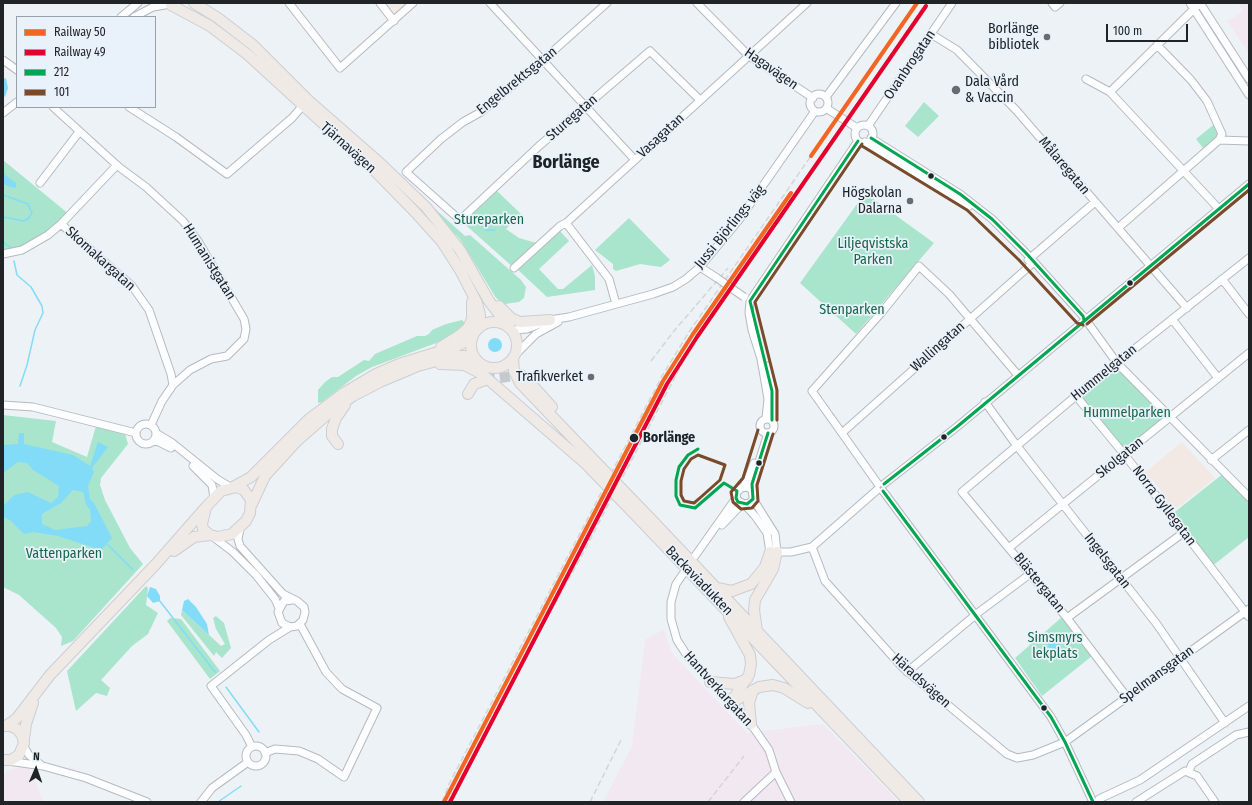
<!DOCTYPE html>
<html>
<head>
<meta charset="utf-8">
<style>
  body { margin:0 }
  #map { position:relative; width:1252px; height:805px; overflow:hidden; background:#edf2f7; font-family:"Fira Sans Condensed",sans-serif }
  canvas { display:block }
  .frame { position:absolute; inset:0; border:4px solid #212427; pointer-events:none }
  .legend { position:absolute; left:16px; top:16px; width:140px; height:92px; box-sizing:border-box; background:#e9f2fb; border:1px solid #99a0a6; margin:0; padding:5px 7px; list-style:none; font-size:12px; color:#212427 }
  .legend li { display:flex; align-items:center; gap:8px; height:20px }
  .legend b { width:20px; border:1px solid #99a0a6 }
  .north { position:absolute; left:16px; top:749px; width:40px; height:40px; -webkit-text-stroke:3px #e9f2fb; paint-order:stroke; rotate:2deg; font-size:11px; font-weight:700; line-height:16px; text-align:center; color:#212427 }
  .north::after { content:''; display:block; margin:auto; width:14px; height:18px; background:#212427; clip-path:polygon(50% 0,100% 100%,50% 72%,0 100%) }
  .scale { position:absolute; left:1106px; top:24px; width:82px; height:18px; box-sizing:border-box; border:2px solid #212427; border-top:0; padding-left:5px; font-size:12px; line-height:14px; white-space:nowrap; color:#212427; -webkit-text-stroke:3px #e9f2fb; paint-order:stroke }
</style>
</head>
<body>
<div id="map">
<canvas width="1252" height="805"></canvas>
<div class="frame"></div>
<ul class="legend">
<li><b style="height:5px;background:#f26522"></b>Railway 50</li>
<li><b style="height:5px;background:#e4002b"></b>Railway 49</li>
<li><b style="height:5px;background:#00a651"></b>212</li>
<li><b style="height:5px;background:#7a4b2a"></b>101</li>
</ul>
<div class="north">N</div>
<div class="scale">100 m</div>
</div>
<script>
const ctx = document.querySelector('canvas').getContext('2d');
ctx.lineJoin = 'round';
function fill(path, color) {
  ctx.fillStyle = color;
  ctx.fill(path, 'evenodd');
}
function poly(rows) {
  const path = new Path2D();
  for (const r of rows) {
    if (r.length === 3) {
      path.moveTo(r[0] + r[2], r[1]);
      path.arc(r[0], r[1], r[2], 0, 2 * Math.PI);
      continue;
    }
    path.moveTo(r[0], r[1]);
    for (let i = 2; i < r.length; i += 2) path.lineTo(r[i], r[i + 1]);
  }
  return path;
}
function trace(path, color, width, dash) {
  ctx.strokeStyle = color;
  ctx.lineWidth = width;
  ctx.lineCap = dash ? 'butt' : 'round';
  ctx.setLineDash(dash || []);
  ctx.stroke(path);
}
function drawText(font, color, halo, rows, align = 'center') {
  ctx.font = font + ' "Fira Sans Condensed",sans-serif';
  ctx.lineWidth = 3.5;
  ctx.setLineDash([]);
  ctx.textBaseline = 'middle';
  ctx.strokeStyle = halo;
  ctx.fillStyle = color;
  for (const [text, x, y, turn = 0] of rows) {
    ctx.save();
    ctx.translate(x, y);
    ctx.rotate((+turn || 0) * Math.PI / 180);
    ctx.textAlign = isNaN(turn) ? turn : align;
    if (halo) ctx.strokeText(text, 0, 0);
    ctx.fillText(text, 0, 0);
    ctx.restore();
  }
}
const industrial = poly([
  [1238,3,1249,3,1249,53,1227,21,1240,14,1243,10],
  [664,629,672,653,747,733,823,724,899,802,603,802,632,746,645,640],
  [26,765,29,767,44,802,3,802,3,776,7,771]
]);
const education = poly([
  [385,3,407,3,394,14],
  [1182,442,1215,478,1172,512,1163,500,1166,497,1152,479,1148,482,1143,474]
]);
const green = poly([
  [924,102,939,116,918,137,905,126],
  [1217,122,1222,134,1206,152,1196,139],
  [3,160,70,215,22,250,3,254],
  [401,178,465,236,470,235,521,280,526,287,524,298,519,302,505,304,496,298,460,239],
  [495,189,521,214,512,219,514,221,506,229,519,238,540,244,514,268,460,220],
  [865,193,934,243,856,334,800,283],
  [629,218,670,260,661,267,640,264,616,271,613,269,613,264,595,250],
  [559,230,569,241,539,269,558,289,563,289,592,265,595,276,595,290,547,297,517,269],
  [462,320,465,323,462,328,447,339,372,367,356,376,322,402,318,403,318,390,325,382,332,377,338,377,364,360,369,361,375,354,417,336,425,336,429,334,432,330,446,324],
  [1117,363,1170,417,1124,454,1076,396],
  [3,415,56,421,52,442,87,457,96,426,125,434,128,444,101,478,100,485,105,500,130,548,143,564,73,641,61,646,62,637,56,628,19,595,3,587],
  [1224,473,1249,497,1249,537,1211,567,1171,515],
  [146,586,148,588,146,605,158,613,148,634,132,646,101,680,110,688,107,696,96,693,76,711,67,671],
  [182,610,221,646,225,644,216,629,213,618,216,616,224,623,231,648,222,658,216,652,214,656,181,615],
  [1062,617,1092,656,1042,696,1015,658],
  [170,618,181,619,220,671,210,679,167,621]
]);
const forest = poly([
  [18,462,27,463,33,470,59,486,58,497,52,503,28,492,14,495,3,506,3,473],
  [73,490,83,492,86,504,90,510,91,521,87,526,55,530,42,524,42,514,61,503]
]);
const water = poly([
  [6,78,8,88,5,97,3,95,3,79],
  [3,168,5,175,16,183,16,188,10,187,4,184],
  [495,345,7],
  [19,433,24,433,24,444,73,455,90,466,98,442,108,447,92,468,94,472,88,486,90,499,94,503,112,538,101,550,58,536,33,532,24,534,10,520,3,517,3,506,14,495,28,492,51,503,58,497,59,486,33,470,27,463,18,462,3,473,3,445,18,444],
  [73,490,83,492,86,504,90,510,91,521,87,526,55,530,42,524,42,514,61,503],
  [150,587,156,589,160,596,160,601,153,603,147,596],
  [188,599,196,607,207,624,209,635,182,610,184,601],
  [1054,644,6]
]);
const stream = poly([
  [3,195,28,204,32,213,29,218,24,221,3,217],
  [481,222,484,225,486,230,495,230],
  [3,242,11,248],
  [14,261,17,275,31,287,42,306,43,313,35,330,27,365,20,386],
  [107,544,133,570],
  [159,600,215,672],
  [226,687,259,732],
  [218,802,241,786]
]);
const highwayTunnel = poly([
  [485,380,521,375]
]);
const minor = poly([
  [289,3,340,68,413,3],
  [380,3,394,21],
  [490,3,635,160],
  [607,3,542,61,481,112,463,122,441,139,406,172,460,220,539,146,650,51,700,100],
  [697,3,748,55,813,98],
  [1052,3,1055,7,1060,3],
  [1190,3,1249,95],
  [1200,3,1249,79],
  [121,17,138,3],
  [134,17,153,7,165,5],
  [931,34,957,50,1016,110,1187,308],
  [1157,45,1191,80,1207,101,1222,134,1219,140],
  [3,60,17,70],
  [1086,79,1110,92,1219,209],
  [1110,92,1200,3],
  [819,103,9],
  [826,97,896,3],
  [53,107,119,167,146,187,183,221,198,241,244,319,246,329,244,339,227,356,211,359,190,370,173,385,162,401,151,425],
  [129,107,176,137,227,174,292,118,305,103],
  [3,113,17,102],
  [864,134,9],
  [868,126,952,3],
  [871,138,960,194,992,219,1026,253,1083,316,1117,363,1249,497],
  [865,142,969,206],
  [40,183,79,132],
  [566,223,609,279,616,304],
  [61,224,132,286,149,310,171,374,173,385],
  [1118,228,1219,140,1249,141],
  [3,254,22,250,48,235,61,224,117,165],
  [1028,260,1095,202],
  [700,267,717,278],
  [514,268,560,226,566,223,807,3],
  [1222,279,1249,314],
  [1172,319,1218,378],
  [513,330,527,329,550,320,569,317,653,294,673,287,686,279,700,267,739,220,815,111],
  [516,354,536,334,558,322],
  [767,366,772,391,772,420],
  [1076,396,1124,454,1249,617],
  [985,402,1017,446,1156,623,1225,723],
  [3,405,33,407,136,433],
  [766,418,768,399,761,359,752,330,749,313,750,301,858,141],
  [767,426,7],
  [146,434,10],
  [156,433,171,442,217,479,232,488],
  [842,433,1034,262],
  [153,441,159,442,171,448],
  [1211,460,1249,430],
  [193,466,212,485,214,498],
  [878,484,812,391,882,312,919,266,949,294,1017,374],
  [884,484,958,426,1249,184],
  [743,487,747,481,754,463],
  [753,491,748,487,741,488,736,493,737,500,744,504,750,503,753,499,752,484,768,433],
  [883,491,1051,717,1065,742,1093,802],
  [753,499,775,534,777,552],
  [744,504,755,516,767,533,770,552,791,552,812,547,877,490],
  [722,525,742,504],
  [240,529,238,539,240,546,283,594,297,601,304,607,305,612,303,620,297,626,290,627,282,623,278,612,284,601,293,600],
  [212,536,233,552,256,575,275,599,279,608],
  [812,547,825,581,902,667,1007,754,1017,758,1033,755,1065,742,1249,609],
  [1010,547,1249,353],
  [695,556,736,498],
  [685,571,676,584,671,602,671,619,677,640,688,657,751,724,769,750,776,772,791,802],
  [1067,618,1183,533],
  [907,672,979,612,1030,574],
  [1127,697,1067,618,962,492,1083,390,1249,258],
  [256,756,10],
  [24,747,29,755,41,765],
  [252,747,246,735,211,686,269,640,290,627],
  [265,753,275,749,299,751,318,759,344,777,377,708,342,689,326,672,300,624],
  [8,761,43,766,86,778,147,802],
  [1189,771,1192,764,1236,735,1249,732],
  [1099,799,1140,780,1249,706],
  [201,802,212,788,248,762],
  [744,802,776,772],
  [1136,802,1185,771,1197,776,1215,802]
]);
const highway = poly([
  [194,3,218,18,253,45,308,100,380,163,426,207,460,250,489,301,509,327],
  [171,5,210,26,247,54,374,170,416,213,442,242,460,270,477,303,480,315,479,328],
  [499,306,511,318,520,322,550,320],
  [494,345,23],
  [441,347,460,335,468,328,472,319,472,302],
  [513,359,514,371,520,383,590,456],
  [440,364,464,365,482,374,586,464],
  [521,375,527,379,552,407],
  [468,394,474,384,485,380],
  [338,444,332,436,332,429,336,418,345,405],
  [233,487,251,477,309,419,344,393,376,374,399,364,457,346,472,338],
  [236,487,244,490,251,500,250,513,246,521,232,534,218,537,210,535,203,529,202,524,206,507,221,491,236,487],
  [252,504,265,476,297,441,330,412,353,396,380,382,418,366,454,356,465,356,475,359],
  [649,517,919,802],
  [645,525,909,802],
  [174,551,194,537,210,535],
  [717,588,732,591,751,584,765,567,770,552],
  [729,617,750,655,751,664,749,675,731,702],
  [757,631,754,610,755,600,773,569,777,552],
  [710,682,735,684,747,679],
  [733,702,759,687,773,685,784,688,808,703],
  [751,724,749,703,753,690],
  [3,726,10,726,17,729,22,735,24,743,19,755,11,760,3,760],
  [6,726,17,718,50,675,156,564,206,507],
  [24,739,26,724,33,703]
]);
const rail = poly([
  [721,303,926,3],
  [651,361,674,331,728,268],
  [442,802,449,784,662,376,689,332,811,156],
  [448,802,504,696,582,555,697,335],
  [590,802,622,738],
  [708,802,744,756]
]);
const minorBridge = poly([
  [829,110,854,126],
  [717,278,744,297]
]);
const highwayBridge = poly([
  [590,456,649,517],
  [586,464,645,525]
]);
const bus1 = poly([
  [871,138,960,194,992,219,1026,253,1083,316,1084,320],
  [772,420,772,391,750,301,858,141],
  [698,449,688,455,679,467,676,480,676,496,680,505,695,508,724,483,737,491,736,498,738,502,747,504,753,499,752,484,768,433],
  [884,484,958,426,1249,184],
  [883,491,1051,717,1065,742,1093,802]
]);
const bus2 = poly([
  [862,146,967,210,1019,260,1077,323,1083,325],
  [1087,324,1249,190],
  [777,420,777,390,755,302,862,144],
  [758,430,743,478,731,492,733,502,741,509,752,508,758,501,757,485,773,434],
  [698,455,725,465,720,480,701,497,694,503,684,501,681,495,681,481,684,469,691,459,698,455]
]);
const rail1 = poly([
  [811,156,917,3],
  [444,802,663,381,693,334,791,193]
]);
const rail2 = poly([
  [450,802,667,384,697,337,926,6]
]);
const markers = [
  [1047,37,4,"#686c70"],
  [956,90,5,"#686c70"],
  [931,176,3.5,"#212427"],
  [910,201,4,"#686c70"],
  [1130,283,3.5,"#212427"],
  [591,377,4,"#686c70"],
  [944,437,3.5,"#212427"],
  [634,438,5,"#212427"],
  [759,463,3.5,"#212427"],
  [1044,708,3.5,"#212427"]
];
const poiNames = [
  ["Borlänge",1039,29],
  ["bibliotek",1039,45],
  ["Dala Vård",965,82,"left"],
  ["& Vaccin",965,98,"left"],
  ["Högskolan",902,193],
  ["Dalarna",902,209],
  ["Trafikverket",583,377]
];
const streetNames = [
  ["Ovanbrogatan",910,65,-56],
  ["Hagavägen",771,69,35],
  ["Engelbrektsgatan",517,81,-39],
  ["Sturegatan",572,118,-41],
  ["Vasagatan",661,136,-43],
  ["Tjärnavägen",348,148,42],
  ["Målaregatan",1064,166,50],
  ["Jussi Björlings väg",730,227,-51],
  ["Skomakargatan",100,259,42],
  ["Humanistgatan",209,262,58],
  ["Wallingatan",938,347,-42],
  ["Hummelgatan",1104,373,-39],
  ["Skolgatan",1120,458,-39],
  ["Norra Gyllegatan",1164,506,53],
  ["Ingelsgatan",1107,561,52],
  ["Backaviadukten",699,581,46],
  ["Blästergatan",1039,583,51],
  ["Spelmansgatan",1157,675,-36],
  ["Häradsvägen",921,681,42],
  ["Hantverkargatan",718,689,48]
];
const parkNames = [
  ["Stureparken",489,220],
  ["Liljeqvistska",873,244],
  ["Parken",873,260],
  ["Stenparken",852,310],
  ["Hummelparken",1127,413],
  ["Vattenparken",64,554],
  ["Simsmyrs",1055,638],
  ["lekplats",1055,654]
];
const stopNames = [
  ["Borlänge",643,438]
];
const districtNames = [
  ["Borlänge",566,163]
];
fill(industrial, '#f1e8f2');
fill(education, '#f2e9e4');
fill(green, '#a9e4cd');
fill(forest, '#a9e5ce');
fill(water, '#83dcf7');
trace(stream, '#83dcf7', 1.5);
trace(highwayTunnel, '#c4c9cd', 10, [10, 5]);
trace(minor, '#b6babe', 9);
trace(highway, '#ccced1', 12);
trace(minor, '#fcfdfe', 7);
trace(highway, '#f0eae7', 10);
trace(rail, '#d4d5d6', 1.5, [6, 3]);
trace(minorBridge, '#b6babe', 9, []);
trace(highwayBridge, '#ccced1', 12, []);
trace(minorBridge, '#fcfdfe', 7);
trace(highwayBridge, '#f0eae7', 10);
trace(bus1, '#00a651', 3);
trace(bus2, '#7a4b2a', 3);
trace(rail1, '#f26522', 4);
trace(rail2, '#e4002b', 4);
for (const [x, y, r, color] of markers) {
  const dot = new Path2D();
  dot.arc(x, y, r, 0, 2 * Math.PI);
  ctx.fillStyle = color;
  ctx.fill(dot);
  trace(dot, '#e9f2fb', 1.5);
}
drawText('14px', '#212427', '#e9f2fb', poiNames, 'right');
drawText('14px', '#212427', '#e9f2fb', streetNames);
drawText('14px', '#166647', '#e9f2fb', parkNames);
drawText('bold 14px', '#212427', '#e9f2fb', stopNames, 'left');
drawText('bold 18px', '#212427', '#e9f2fb', districtNames);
</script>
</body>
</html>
